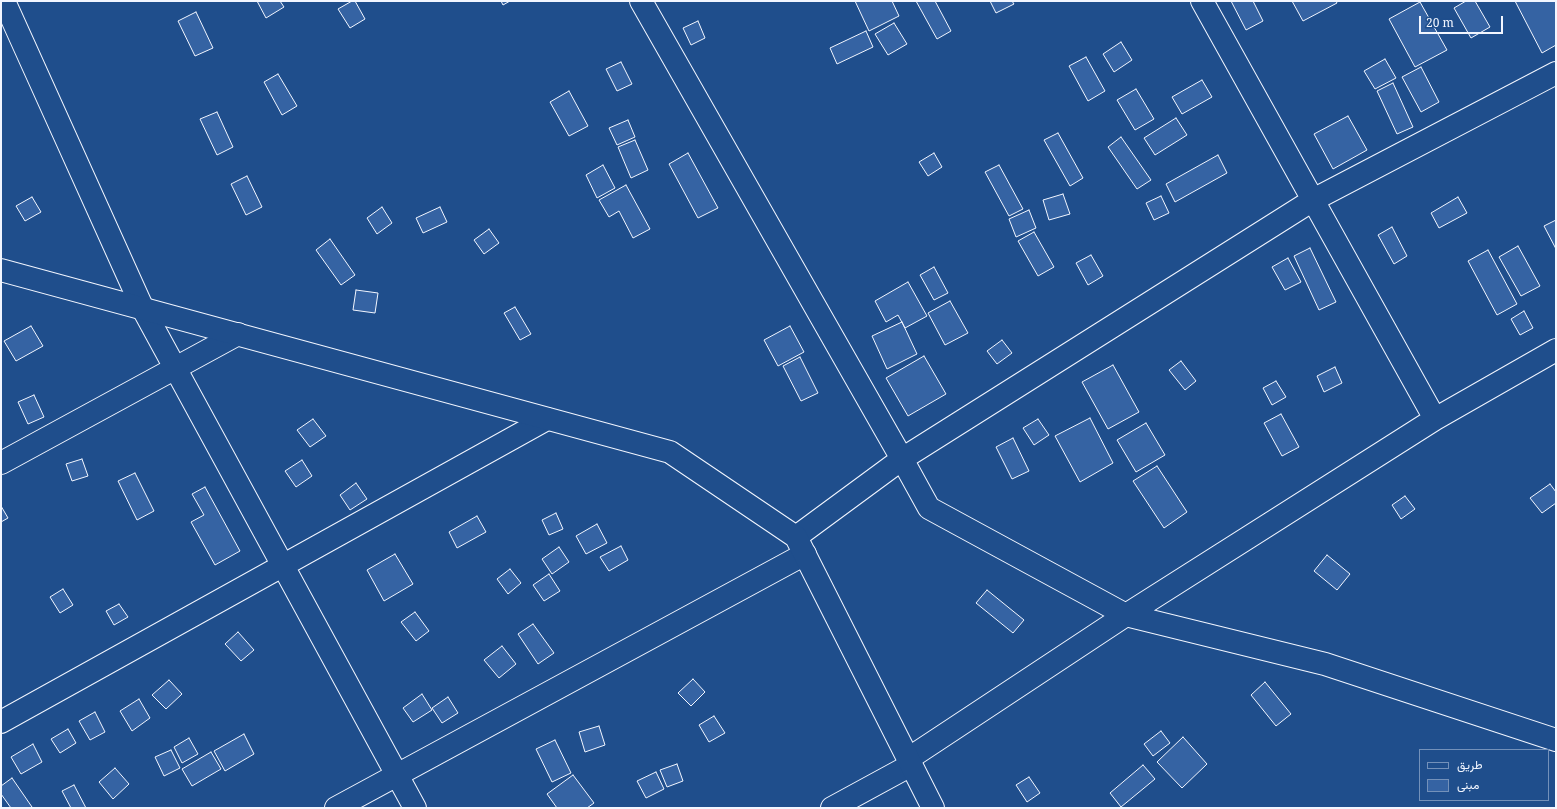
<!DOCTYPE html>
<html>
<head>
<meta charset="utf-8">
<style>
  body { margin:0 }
  #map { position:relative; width:1557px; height:809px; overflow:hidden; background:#1f4e8c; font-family:"Noto Serif",Vazirmatn,serif }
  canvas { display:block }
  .frame { position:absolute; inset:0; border:2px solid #f2f6ff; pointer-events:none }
  .legend { position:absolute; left:1419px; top:749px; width:130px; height:52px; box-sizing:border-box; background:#1f4e8c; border:1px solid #7391ba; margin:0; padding:5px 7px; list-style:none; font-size:12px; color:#f2f6ff }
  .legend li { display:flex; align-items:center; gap:8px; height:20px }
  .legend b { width:20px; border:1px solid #7391ba }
  .scale { position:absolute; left:1419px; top:16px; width:84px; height:18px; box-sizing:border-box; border:2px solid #f2f6ff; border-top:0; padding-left:5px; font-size:12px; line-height:14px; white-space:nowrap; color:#f2f6ff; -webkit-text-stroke:3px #1f4e8c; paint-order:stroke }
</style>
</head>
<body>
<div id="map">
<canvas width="1557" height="809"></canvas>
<div class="frame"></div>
<ul class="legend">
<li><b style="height:5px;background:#1f4e8c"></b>طريق</li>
<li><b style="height:11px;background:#3563a3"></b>مبنى</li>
</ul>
<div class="scale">20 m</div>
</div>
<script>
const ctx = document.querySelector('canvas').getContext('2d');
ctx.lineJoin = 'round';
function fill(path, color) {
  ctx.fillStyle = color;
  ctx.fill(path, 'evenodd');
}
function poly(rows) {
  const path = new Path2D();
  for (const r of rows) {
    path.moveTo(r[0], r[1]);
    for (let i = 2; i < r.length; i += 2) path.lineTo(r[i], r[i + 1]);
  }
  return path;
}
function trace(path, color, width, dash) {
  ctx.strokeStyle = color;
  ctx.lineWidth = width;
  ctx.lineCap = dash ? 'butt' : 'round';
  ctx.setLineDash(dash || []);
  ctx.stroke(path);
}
const building = poly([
  [257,1,280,1,284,7,266,18,257,1],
  [352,1,355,1,365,19,350,28,338,9,352,1],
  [501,1,510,1,503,5,501,1],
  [855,1,892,1,899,16,869,31,855,1],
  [916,1,935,1,951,31,937,39,916,1],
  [990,1,1012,1,1014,4,996,13,990,1],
  [1231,1,1253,1,1263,21,1246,30,1231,1],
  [1292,1,1336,1,1337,3,1303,21,1292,1],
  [1466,1,1475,1,1490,27,1471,38,1454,8,1466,1],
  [1515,1,1556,1,1556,45,1542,53,1515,1],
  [1420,2,1447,50,1415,67,1389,19,1420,2],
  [196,12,213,48,195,56,178,21,196,12],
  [698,21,705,38,691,45,683,28,698,21],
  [894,23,907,44,888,55,875,34,894,23],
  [866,31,873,47,837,64,830,48,866,31],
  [1121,42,1132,60,1114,72,1103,54,1121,42],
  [1086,57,1105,91,1088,101,1069,66,1086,57],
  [1385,59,1396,78,1375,89,1364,71,1385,59],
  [621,62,632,84,617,91,606,69,621,62],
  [1421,67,1439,102,1421,112,1402,77,1421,67],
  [278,74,297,106,282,115,264,82,278,74],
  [1202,80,1212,97,1182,114,1172,97,1202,80],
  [1393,83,1413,127,1397,134,1377,91,1393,83],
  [1136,89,1154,119,1135,130,1117,100,1136,89],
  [569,91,588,126,569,136,550,102,569,91],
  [217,112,233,147,217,155,200,119,217,112],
  [1348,116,1367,150,1333,169,1314,134,1348,116],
  [1176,118,1187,135,1155,155,1144,138,1176,118],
  [628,120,635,137,617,145,609,128,628,120],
  [1058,133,1083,178,1070,186,1044,140,1058,133],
  [1121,137,1151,180,1137,189,1108,147,1121,137],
  [635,140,648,170,631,178,618,147,635,140],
  [688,153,718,208,698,218,669,164,688,153],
  [934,153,942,167,928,176,919,162,934,153],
  [1218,155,1227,173,1175,202,1166,184,1218,155],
  [603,165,615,188,597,198,586,175,603,165],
  [999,165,1023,209,1009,216,985,172,999,165],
  [247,176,262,207,246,215,231,184,247,176],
  [626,185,650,229,633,238,619,211,609,217,599,200,626,185],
  [1063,194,1070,214,1049,220,1043,200,1063,194],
  [1161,196,1169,213,1154,220,1146,203,1161,196],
  [32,197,41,212,25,221,16,206,32,197],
  [1458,197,1467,213,1439,228,1431,213,1458,197],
  [382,207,392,223,377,234,367,218,382,207],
  [440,207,447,222,423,233,416,218,440,207],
  [1029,210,1036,228,1016,237,1009,219,1029,210],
  [1556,220,1556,249,1544,226,1556,220],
  [1392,227,1407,256,1394,264,1378,235,1392,227],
  [489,229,499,243,484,254,474,240,489,229],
  [1034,232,1054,267,1038,276,1018,241,1034,232],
  [330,239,355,275,341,285,316,250,330,239],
  [1518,246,1540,286,1521,296,1499,257,1518,246],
  [1310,248,1336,302,1319,310,1294,256,1310,248],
  [1488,250,1517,304,1497,315,1468,261,1488,250],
  [1091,255,1103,276,1088,285,1076,263,1091,255],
  [1288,258,1301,282,1285,290,1272,267,1288,258],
  [934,267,948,293,934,300,920,275,934,267],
  [908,282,927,316,905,328,898,315,886,322,875,301,908,282],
  [356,290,378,293,375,313,353,310,356,290],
  [950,301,968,333,945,345,928,313,950,301],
  [515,307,531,334,520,340,504,313,515,307],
  [1524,311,1533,328,1520,335,1511,319,1524,311],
  [902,322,917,354,887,369,872,336,902,322],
  [31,326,43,346,16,361,4,341,31,326],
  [790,326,804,352,778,366,764,340,790,326],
  [1002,340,1012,353,997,364,987,351,1002,340],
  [924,356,946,394,908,416,886,378,924,356],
  [800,357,818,393,801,401,783,366,800,357],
  [1181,361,1196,381,1185,390,1169,370,1181,361],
  [1113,365,1139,412,1108,429,1082,382,1113,365],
  [1335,367,1342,383,1324,392,1317,376,1335,367],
  [1276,381,1286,397,1272,405,1263,388,1276,381],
  [34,395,44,417,28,424,18,402,34,395],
  [1281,414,1299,447,1282,456,1264,423,1281,414],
  [1090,418,1113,463,1080,482,1055,436,1090,418],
  [313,419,326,436,310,447,297,430,313,419],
  [1038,419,1049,435,1034,445,1023,428,1038,419],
  [1146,423,1165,455,1136,472,1117,440,1146,423],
  [1013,438,1029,471,1012,479,996,447,1013,438],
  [82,459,88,476,72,481,66,464,82,459],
  [302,460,312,476,296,487,285,471,302,460],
  [1157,466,1187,512,1164,528,1133,481,1157,466],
  [135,473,154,511,137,520,118,481,135,473],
  [356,483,367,499,350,510,340,495,356,483],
  [1550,484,1556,492,1556,503,1542,513,1530,498,1550,484],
  [205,487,240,551,215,565,191,522,204,515,192,494,205,487],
  [1405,496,1415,509,1401,519,1392,505,1405,496],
  [1,506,8,518,1,522,1,506],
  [556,513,563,529,549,535,542,520,556,513],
  [477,516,486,532,457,548,449,532,477,516],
  [597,524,607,543,586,554,576,536,597,524],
  [621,546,628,560,609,571,600,557,621,546],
  [559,547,569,562,552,574,542,559,559,547],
  [395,554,413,584,384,601,367,570,395,554],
  [1327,555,1350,574,1337,590,1314,571,1327,555],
  [510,569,521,583,508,594,497,579,510,569],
  [549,574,560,591,544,601,533,585,549,574],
  [63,589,73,605,60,613,50,597,63,589],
  [987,590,1024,620,1013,633,976,603,987,590],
  [119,604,128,617,114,625,106,611,119,604],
  [415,612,429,631,416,641,401,622,415,612],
  [533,624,554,653,538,664,518,634,533,624],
  [238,632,254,650,241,661,225,644,238,632],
  [502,646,516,664,499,678,484,660,502,646],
  [693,679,705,692,691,706,678,693,693,679],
  [169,680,182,694,166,709,152,695,169,680],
  [1265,682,1291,714,1276,726,1251,695,1265,682],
  [422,694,432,710,413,722,403,708,422,694],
  [448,697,458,713,442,723,432,708,448,697],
  [139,699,150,718,132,731,120,711,139,699],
  [95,712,105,732,90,740,79,721,95,712],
  [714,716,725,733,709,742,699,725,714,716],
  [599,726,605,745,585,752,579,732,599,726],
  [68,729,76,743,60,753,51,739,68,729],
  [1161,731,1170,743,1153,756,1144,744,1161,731],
  [244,734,254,754,225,771,214,751,244,734],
  [1183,737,1207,764,1182,788,1157,762,1183,737],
  [189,738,198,754,182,763,174,747,189,738],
  [555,740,571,773,552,782,536,749,555,740],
  [33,744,42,762,21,774,11,757,33,744],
  [171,750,180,768,164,776,155,757,171,750],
  [211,752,221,769,192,786,182,769,211,752],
  [677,764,683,781,667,787,660,770,677,764],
  [1143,765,1155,779,1121,807,1110,793,1143,765],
  [115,768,129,784,113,799,99,782,115,768],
  [656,772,664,789,646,798,637,781,656,772],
  [573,775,594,803,587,808,557,808,547,794,573,775],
  [1029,777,1040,793,1027,802,1016,785,1029,777],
  [12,778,32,807,30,808,11,808,1,794,1,786,12,778],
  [74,785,86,808,71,808,62,791,74,785]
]);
const minor = poly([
  [4,1,143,309,415,808],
  [641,1,902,459,929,508,1126,615,1325,664,1556,740],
  [1202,1,1435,419],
  [1,463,238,334],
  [796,537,902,459,1313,200,1556,73],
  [1,722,547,419],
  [908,759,1126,615,1435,419,1556,350],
  [336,808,805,554],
  [832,808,911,765]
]);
const tertiary = poly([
  [1,270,670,452,796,537,933,808]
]);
fill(building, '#3563a3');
trace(building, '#f2f6ff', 1);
trace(minor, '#f2f6ff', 24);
trace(tertiary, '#f2f6ff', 24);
trace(minor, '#1f4e8c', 22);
trace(tertiary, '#1f4e8c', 22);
</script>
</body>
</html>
